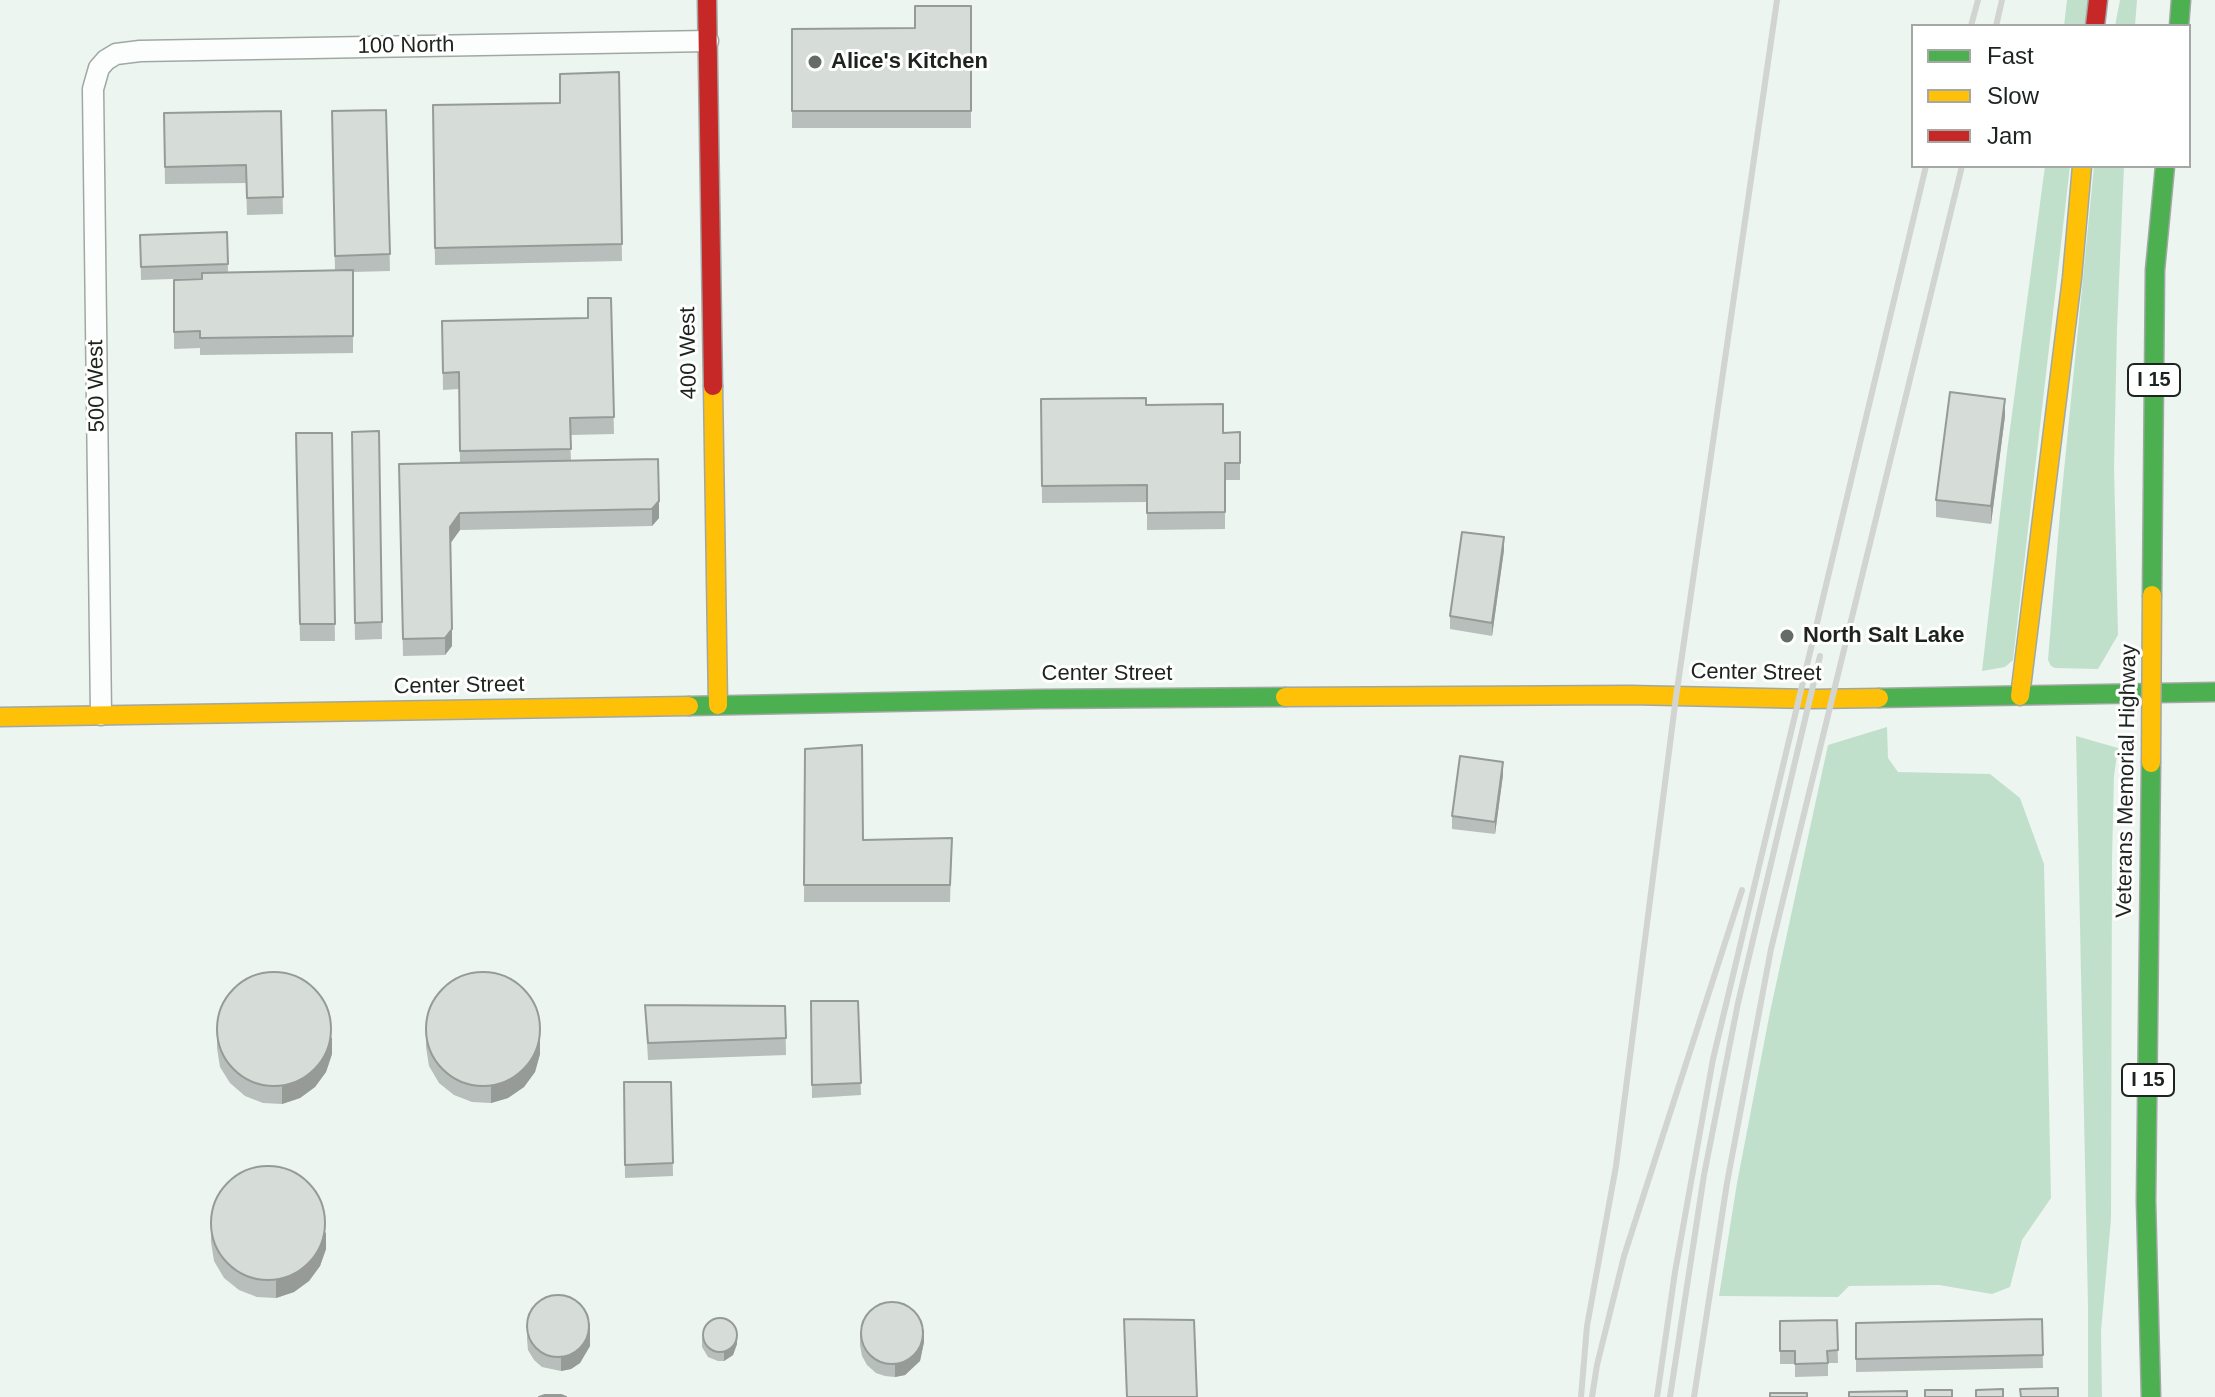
<!DOCTYPE html>
<html>
<head>
<meta charset="utf-8">
<style>
  body { margin:0 }
  #map { position:relative; width:2215px; height:1397px; overflow:hidden; background:#ecf5ef; font-family:Arial,sans-serif }
  canvas { display:block }
  .legend { position:absolute; left:1911px; top:24px; width:280px; height:144px; box-sizing:border-box; background:#fff; border:2px solid #a5a7a5; margin:0; padding:10px 14px; list-style:none; font-size:24px; color:#1d231f }
  .legend li { display:flex; align-items:center; gap:16px; height:40px }
  .legend b { width:40px; border:2px solid #a5a7a5 }
</style>
</head>
<body>
<div id="map">
<canvas width="2215" height="1397"></canvas>
<ul class="legend">
<li><b style="height:10px;background:#4caf50"></b>Fast</li>
<li><b style="height:10px;background:#ffc107"></b>Slow</li>
<li><b style="height:10px;background:#c62828"></b>Jam</li>
</ul>
</div>
<script>
const ctx = document.querySelector('canvas').getContext('2d');
ctx.lineJoin = 'round';
function fill(path, color) {
  ctx.fillStyle = color;
  ctx.fill(path, 'evenodd');
}
function poly(rows) {
  const path = new Path2D();
  for (const r of rows) {
    if (r.length === 3) {
      path.moveTo(r[0] + r[2], r[1]);
      path.arc(r[0], r[1], r[2], 0, 2 * Math.PI);
      continue;
    }
    path.moveTo(r[0], r[1]);
    for (let i = 2; i < r.length; i += 2) path.lineTo(r[i], r[i + 1]);
  }
  return path;
}
function trace(path, color, width, dash) {
  ctx.strokeStyle = color;
  ctx.lineWidth = width;
  ctx.lineCap = dash ? 'butt' : 'round';
  ctx.setLineDash(dash || []);
  ctx.stroke(path);
}
function drawText(font, color, halo, rows, align = 'center') {
  ctx.font = font + ' Arial,sans-serif';
  ctx.lineWidth = 6;
  ctx.setLineDash([]);
  ctx.textBaseline = 'middle';
  ctx.strokeStyle = halo;
  ctx.fillStyle = color;
  for (const [text, x, y, turn = 0] of rows) {
    ctx.save();
    ctx.translate(x, y);
    ctx.rotate((+turn || 0) * Math.PI / 180);
    ctx.textAlign = isNaN(turn) ? turn : align;
    if (halo) ctx.strokeText(text, 0, 0);
    ctx.fillText(text, 0, 0);
    ctx.restore();
  }
}
const green = poly([
  [2067,0,2095,0,2091,26,2064,26],
  [2120,0,2137,0,2135,26,2115,26],
  [2045,166,2070,166,2013,660,2005,667,1982,671,2008,444],
  [2094,166,2124,166,2117,329,2114,468,2118,635,2098,669,2055,668,2051,666,2048,660,2061,501],
  [1887,727,1888,758,1898,772,1990,774,2020,798,2044,864,2051,1198,2022,1240,2010,1287,1992,1294,1939,1285,1849,1286,1838,1297,1719,1296,1737,1183,1770,1012,1828,745],
  [2076,736,2118,748,2114,776,2112,860,2111,1219,2101,1331,2102,1397,2088,1397,2088,1306]
]);
const street = poly([
  [101,715,93,89,99,68,106,60,116,54,140,51,708,41]
]);
const fast = poly([
  [2179,26,2181,0],
  [2152,595,2155,270,2165,166],
  [1879,698,2215,692],
  [689,706,1040,699,1285,697],
  [2151,763,2146,1201,2151,1397]
]);
const slow = poly([
  [713,386,718,705],
  [2020,696,2072,278,2082,166],
  [1285,697,1630,695,1810,699,1879,698],
  [0,717,689,706]
]);
const jam = poly([
  [707,0,713,386],
  [2095,26,2098,0]
]);
const rail = poly([
  [1971,26,1978,0],
  [1996,26,2002,0],
  [1581,1397,1587,1326,1616,1166,1676,697,1777,0],
  [1592,1397,1597,1365,1624,1256,1742,890],
  [1657,1397,1675,1272,1713,1059,1926,166],
  [1670,1397,1704,1175,1738,1003,1820,656],
  [1694,1397,1727,1183,1771,949,1962,166]
]);
const slowBridge = poly([
  [2151,763,2152,595]
]);
const wall = poly([
  [971,6,971,128,792,128,792,29,915,28],
  [619,72,622,261,435,265,433,105,560,103],
  [386,110,390,271,353,272,353,353,200,355,200,348,174,349,174,280,202,279,202,278,141,280,140,235,227,232,228,272,335,271,332,111],
  [281,111,283,214,247,215,246,183,165,184,164,113],
  [611,298,614,434,570,435,571,461,658,459,659,518,652,526,460,530,450,543,452,646,445,655,403,656,399,464,460,463,459,389,443,390,442,321,588,318],
  [1041,399,1146,405,1223,433,1240,432,1240,480,1225,480,1225,529,1147,530,1147,502,1042,503],
  [2005,416,1991,524,1936,517,1936,500],
  [379,431,382,639,355,640,352,432],
  [296,433,332,433,335,641,300,641],
  [1504,550,1492,636,1450,629,1450,616],
  [805,749,863,840,952,838,950,902,804,902],
  [1503,775,1495,834,1452,829,1452,816],
  [811,1001,858,1001,861,1095,812,1098],
  [645,1005,785,1006,786,1055,648,1060],
  [426,1030,540,1054,535,1072,524,1087,508,1098,491,1103,472,1102,454,1095,439,1083,429,1066,426,1047],
  [217,1031,332,1054,326,1072,315,1087,300,1098,282,1104,263,1103,245,1096,230,1083,220,1067,217,1048],
  [624,1082,671,1082,673,1176,625,1178],
  [211,1225,326,1249,320,1266,309,1281,294,1292,276,1298,257,1297,239,1290,224,1278,214,1261,211,1242],
  [2042,1319,2043,1368,1856,1372,1856,1323],
  [1837,1320,1838,1363,1828,1363,1828,1376,1795,1377,1795,1364,1780,1364,1780,1321],
  [527,1326,590,1336,590,1346,580,1363,571,1369,561,1371,542,1367,534,1360,528,1350,527,1339],
  [860,1333,924,1342,920,1361,905,1375,895,1377,885,1376,876,1373,867,1365,862,1356,860,1345],
  [702,1338,737,1344,733,1355,724,1361,718,1361,708,1357,702,1347]
]);
const shadedWall = poly([
  [2005,399,2005,416,1991,524,1991,506],
  [659,501,659,518,652,526,652,509],
  [460,513,460,530,450,544,450,527],
  [1504,537,1504,550,1492,636,1492,623],
  [452,629,452,646,445,655,445,638],
  [1503,762,1503,775,1495,834,1495,822],
  [332,1037,332,1054,326,1072,315,1087,300,1098,282,1104,282,1087],
  [540,1037,540,1054,535,1072,524,1087,508,1098,491,1103,491,1086],
  [326,1232,326,1249,320,1266,309,1281,294,1292,276,1298,276,1281],
  [590,1323,590,1346,580,1363,571,1369,561,1371,561,1358],
  [924,1329,924,1342,920,1361,905,1375,895,1377,895,1364],
  [737,1335,737,1344,733,1355,724,1361,724,1352]
]);
const building = poly([
  [915,6,971,6,971,111,792,111,792,29,915,28,915,6],
  [619,72,622,244,435,248,433,105,560,103,560,74,619,72],
  [386,110,390,254,335,256,332,111,386,110],
  [281,111,283,197,247,198,246,165,165,167,164,113,281,111],
  [227,232,228,264,141,267,140,235,227,232],
  [353,270,353,336,200,338,200,331,174,332,174,280,202,279,202,273,353,270],
  [588,298,611,298,614,417,570,418,571,449,460,451,459,372,443,373,442,321,588,318,588,298],
  [1950,392,2005,399,1991,506,1936,500,1950,392],
  [1146,398,1146,405,1223,404,1223,433,1240,432,1240,463,1225,463,1225,512,1147,513,1147,485,1042,486,1041,399,1146,398],
  [379,431,382,622,355,623,352,432,379,431],
  [296,433,332,433,335,624,300,624,296,433],
  [658,459,659,501,652,509,460,513,450,527,452,629,445,638,403,639,399,464,658,459],
  [1462,532,1504,537,1492,623,1450,616,1462,532],
  [862,745,863,840,952,838,950,885,804,885,805,749,862,745],
  [1460,756,1503,762,1495,822,1452,816,1460,756],
  [274,1029,57],
  [483,1029,57],
  [811,1001,858,1001,861,1083,812,1085,811,1001],
  [645,1005,785,1006,786,1038,648,1043,645,1005],
  [624,1082,671,1082,673,1163,625,1165,624,1082],
  [268,1223,57],
  [558,1326,31],
  [892,1333,31],
  [720,1335,17],
  [1124,1319,1194,1320,1197,1397,1127,1397,1124,1319],
  [2042,1319,2043,1355,1856,1359,1856,1323,2042,1319],
  [1837,1320,1838,1350,1827,1351,1828,1363,1795,1364,1795,1351,1780,1351,1780,1321,1837,1320],
  [2058,1388,2058,1397,2021,1397,2020,1389,2058,1388],
  [2003,1389,2003,1397,1976,1397,1976,1390,2003,1389],
  [1925,1390,1952,1390,1952,1397,1925,1397,1925,1390],
  [1907,1391,1907,1397,1849,1397,1849,1392,1907,1391],
  [1770,1393,1807,1393,1807,1397,1770,1397,1770,1393],
  [545,1395,561,1395,566,1397,539,1397,545,1395]
]);
const markers = [
  [815,62,8,"#656c68"],
  [1787,636,8,"#656c68"]
];
const shields = [
  [2154,380,52],
  [2148,1080,52]
];
const shieldNames = [
  ["I 15",2154,380],
  ["I 15",2148,1080]
];
const streetNames = [
  ["100 North",406,46,-1],
  ["400 West",689,353,-91],
  ["500 West",97,386,-91],
  ["Center Street",1756,673,1],
  ["Center Street",1107,674],
  ["Center Street",459,686,-1],
  ["Veterans Memorial Highway",2127,781,-89]
];
const poiNames = [
  ["Alice's Kitchen",831,62],
  ["North Salt Lake",1803,636]
];
fill(green, '#c1e0cc');
trace(street, '#a1a8a4', 23);
trace(fast, '#a1a8a4', 21);
trace(slow, '#a1a8a4', 21);
trace(jam, '#a1a8a4', 21);
trace(street, '#fcfefd', 20);
trace(fast, '#4caf50', 18);
trace(slow, '#ffc107', 18);
trace(jam, '#c62828', 18);
trace(rail, '#d2d4d2', 6);
trace(slowBridge, '#a1a8a4', 21, []);
trace(slowBridge, '#ffc107', 18);
fill(wall, '#b8bebb');
fill(shadedWall, '#969b98');
fill(building, '#d6ddd9');
trace(building, '#969b98', 2);
for (const [x, y, r, color] of markers) {
  const dot = new Path2D();
  dot.arc(x, y, r, 0, 2 * Math.PI);
  ctx.fillStyle = color;
  ctx.fill(dot);
  trace(dot, '#fff', 3);
}
for (const [x, y, w] of shields) {
  const box = new Path2D();
  box.roundRect(x - w / 2, y - 16, w, 32, 6);
  ctx.fillStyle = '#fff';
  ctx.fill(box);
  trace(box, '#1d231f', 2);
}
drawText('bold 20px', '#1d231f', null, shieldNames);
drawText('22px', '#1d231f', '#fff', streetNames);
drawText('bold 22px', '#1d231f', '#fff', poiNames, 'left');
</script>
</body>
</html>
